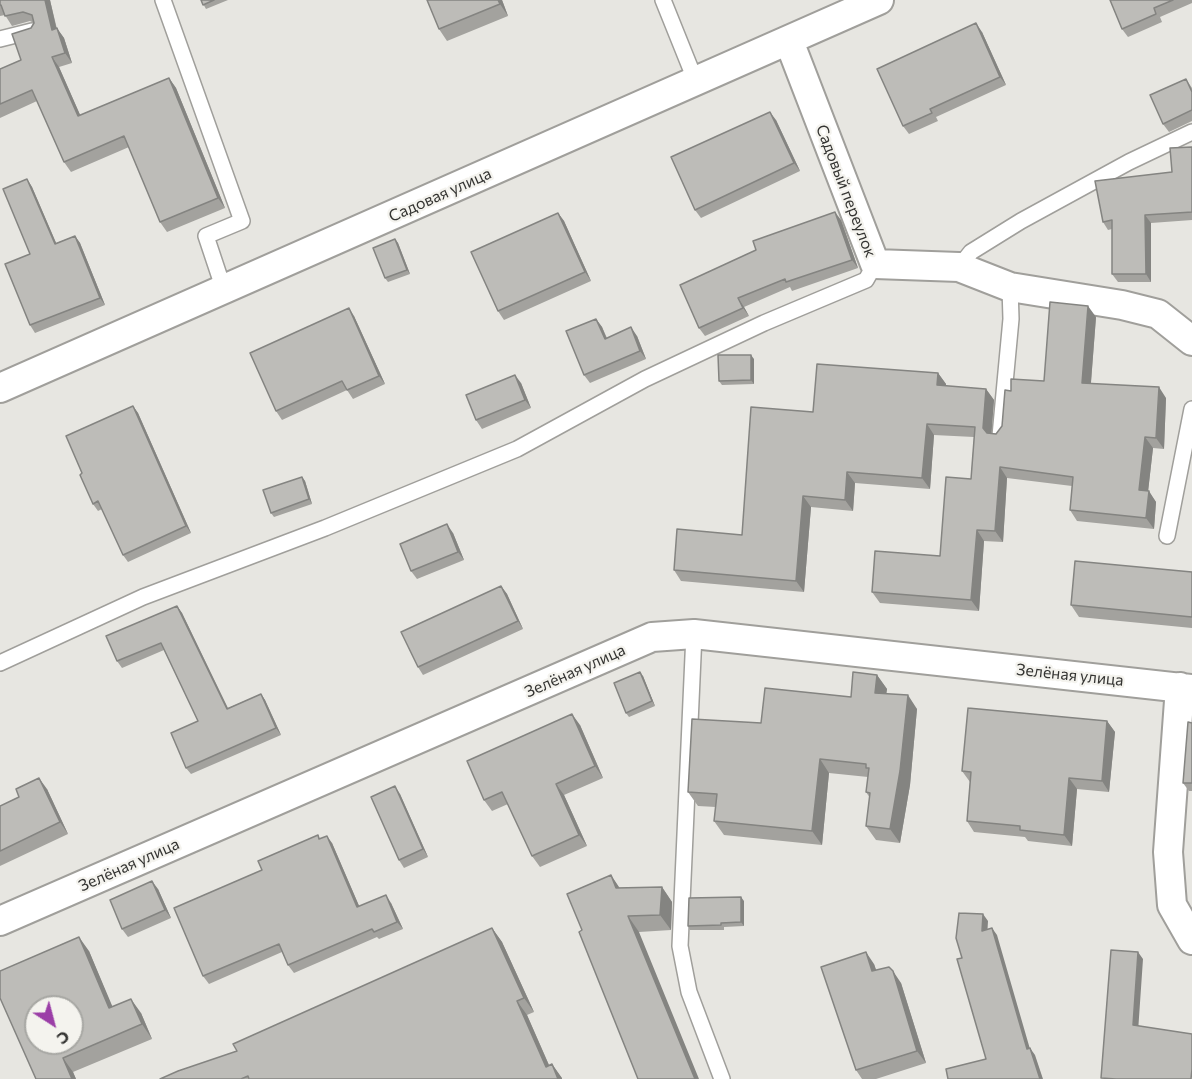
<!DOCTYPE html>
<html>
<head>
<meta charset="utf-8">
<style>
  body { margin:0 }
  #map { position:relative; width:1192px; height:1079px; overflow:hidden; background:#e7e6e1; font-family:Commissioner,sans-serif }
  canvas { display:block }
  .north { position:absolute; left:24px; top:995px; width:60px; height:60px; box-sizing:border-box; background:#f4f3ee; border:2px solid #a7a7a3; border-radius:50%; rotate:144deg; font-size:16px; font-weight:700; line-height:24px; text-align:center; color:#343432 }
  .north::after { content:''; display:block; margin:auto; width:21px; height:27px; background:#9b3ea7; clip-path:polygon(50% 0,100% 100%,50% 72%,0 100%) }
</style>
</head>
<body>
<div id="map">
<canvas width="1192" height="1079"></canvas>
<div class="north">С</div>
</div>
<script>
const ctx = document.querySelector('canvas').getContext('2d');
ctx.lineJoin = 'round';
function poly(rows) {
  const path = new Path2D();
  for (const r of rows) {
    path.moveTo(r[0], r[1]);
    for (let i = 2; i < r.length; i += 2) path.lineTo(r[i], r[i + 1]);
  }
  return path;
}
function trace(path, color, width, dash) {
  ctx.strokeStyle = color;
  ctx.lineWidth = width;
  ctx.lineCap = dash ? 'butt' : 'round';
  ctx.setLineDash(dash || []);
  ctx.stroke(path);
}
function fill(path, color) {
  ctx.fillStyle = color;
  ctx.fill(path, 'evenodd');
}
function drawText(font, color, halo, rows, align = 'center') {
  ctx.font = font + ' Commissioner,sans-serif';
  ctx.lineWidth = 4.5;
  ctx.setLineDash([]);
  ctx.textBaseline = 'middle';
  ctx.strokeStyle = halo;
  ctx.fillStyle = color;
  for (const [text, x, y, turn = 0] of rows) {
    ctx.save();
    ctx.translate(x, y);
    ctx.rotate((+turn || 0) * Math.PI / 180);
    ctx.textAlign = isNaN(turn) ? turn : align;
    if (halo) ctx.strokeText(text, 0, 0);
    ctx.fillText(text, 0, 0);
    ctx.restore();
  }
}
const service = poly([
  [163,0,242,221,206,236,224,290],
  [663,0,696,82],
  [0,39,32,31],
  [959,267,971,252,1021,221,1129,162,1192,132],
  [1000,436,1011,319,1010,287],
  [1167,536,1192,409],
  [694,634,680,946,689,992,722,1079],
  [0,663,143,597,325,528,517,449,645,379,764,323,866,280,875,264]
]);
const minor = poly([
  [789,41,875,264,959,267,1010,287,1122,305,1158,314,1192,341],
  [0,388,879,0],
  [1180,687,1168,852,1172,905,1192,940],
  [0,921,652,637,694,634,1192,689]
]);
const wall = poly([
  [0,0,50,0,57,29,64,38,72,63,59,67,80,115,169,78,176,88,225,208,167,232,160,222,129,147,71,172,64,162,37,101,0,118,0,69,21,60,31,28,34,23,30,21,12,26,5,15,0,16],
  [201,0,228,0,206,9],
  [502,0,508,16,447,41,439,29],
  [1110,0,1192,0,1192,3,1160,17,1162,22,1128,37,1122,29],
  [982,32,1006,85,936,117,938,121,909,134,903,126],
  [1186,79,1192,88,1192,121,1169,132,1163,124],
  [776,120,800,171,701,218,695,210],
  [1192,147,1192,220,1151,223,1151,282,1118,282,1112,274,1112,229,1108,230,1103,222,1172,172],
  [27,179,32,187,56,243,75,236,80,243,105,305,35,333,30,325,30,254],
  [558,213,564,221,591,281,504,320,498,311],
  [841,220,858,268,792,291,790,287,744,307,749,316,705,336,699,328],
  [395,239,398,243,410,274,388,282,385,278],
  [354,316,385,384,353,399,347,390,282,420,276,411],
  [1096,317,1091,383,1166,398,1164,449,1153,448,1148,491,1156,502,1154,529,1077,521,1070,510,1072,486,1007,478,1003,542,984,541,979,611,880,603,872,592,940,556,971,479,974,437,934,435,930,489,855,483,853,511,811,507,804,592,681,581,674,570,742,535,813,412,938,373,946,384,946,386,986,389,994,400,991,434,996,434,1002,426,1011,391,1044,381],
  [596,319,602,327,607,338,637,336,646,359,590,383,584,375],
  [754,359,754,384,722,385,719,381],
  [521,383,531,408,482,429,476,420],
  [133,406,138,413,191,533,128,562,123,555,102,509,98,511,93,504,82,473],
  [302,477,305,481,312,504,274,517,271,513],
  [453,533,464,560,417,579,411,571],
  [1192,572,1192,628,1079,617,1071,605],
  [501,586,507,594,523,629,423,675,418,667],
  [177,606,182,613,228,708,261,694,265,700,281,735,191,774,186,768,198,721,164,650,122,668,117,661],
  [877,675,887,689,886,693,917,709,910,785,900,843,876,840,866,826,870,798,866,792,868,777,829,773,822,845,724,835,714,821,716,807,698,806,688,792,761,723,851,697],
  [643,676,655,706,629,717,626,713],
  [1107,721,1115,732,1109,792,1077,789,1072,846,1028,841,1025,837,974,832,967,821,970,782,962,771],
  [1192,723,1192,791,1189,791,1183,783],
  [580,725,603,778,564,795,587,846,540,867,532,856,508,804,492,811,484,800],
  [47,789,68,834,0,866,0,806],
  [400,794,428,857,404,868,399,860],
  [318,835,320,839,332,843,359,906,391,903,403,929,379,939,377,937,294,973,288,965,282,952,209,984,203,976,262,870],
  [611,875,619,888,662,887,672,902,671,930,639,932,582,930],
  [158,889,171,918,128,937,122,929],
  [744,901,744,926,724,927,724,930,690,930,688,926],
  [492,928,502,942,534,1012,527,1015,549,1065,552,1064,562,1079,160,1079,237,1051],
  [89,951,112,1007,141,1013,152,1039,73,1072,76,1079,36,1079],
  [874,964,876,970,901,983,926,1063,876,1079,862,1079,856,1070]
]);
const shadedWall = poly([
  [45,0,50,0,59,40,52,30],
  [498,0,502,0,508,16,500,4],
  [976,23,982,32,1006,85,1000,77],
  [57,28,64,38,72,63,65,53],
  [52,57,59,67,85,126,78,116],
  [169,78,176,88,225,208,218,198],
  [770,112,776,120,800,171,794,163],
  [27,179,32,187,60,252,55,244],
  [835,212,841,220,858,268,852,260],
  [558,213,564,221,591,281,585,272],
  [1145,215,1151,223,1151,282,1146,274],
  [75,236,80,243,105,305,100,298],
  [395,239,398,243,410,274,407,270],
  [738,298,744,307,749,316,743,308],
  [1088,306,1096,317,1090,394,1082,383],
  [349,308,354,316,385,384,379,376],
  [596,319,602,327,610,347,605,339],
  [631,327,637,336,646,359,640,351],
  [751,355,754,359,754,384,751,380],
  [938,373,946,384,945,396,937,385],
  [515,375,521,383,531,408,525,400],
  [1159,387,1166,398,1164,449,1156,438],
  [986,389,994,400,991,440,983,428],
  [133,406,138,413,191,533,186,526],
  [927,424,934,435,930,489,922,478],
  [1145,437,1153,448,1147,501,1139,490],
  [1000,467,1007,478,1003,542,995,531],
  [847,472,855,483,853,511,845,500],
  [302,477,305,481,312,504,309,499],
  [1149,491,1156,502,1154,529,1146,518],
  [803,496,811,507,804,592,796,581],
  [447,524,453,533,464,560,458,552],
  [977,530,984,541,979,611,971,600],
  [501,586,507,594,523,629,518,621],
  [177,606,182,613,231,715,227,709],
  [640,672,643,676,655,706,652,701],
  [877,675,887,689,885,706,875,693],
  [261,694,265,700,281,735,276,728],
  [908,695,917,709,910,785,900,843,890,829],
  [572,714,580,725,603,778,595,766],
  [1107,721,1115,732,1109,792,1102,781],
  [820,759,829,773,822,845,812,831],
  [39,778,47,789,68,834,60,822],
  [1069,778,1077,789,1072,846,1064,835],
  [556,784,564,795,587,846,579,835],
  [395,786,400,794,428,857,423,849],
  [327,836,332,843,363,915,357,907],
  [611,875,621,890,616,888],
  [152,881,158,889,171,918,165,910],
  [662,887,672,902,671,930,660,915],
  [386,895,391,903,403,929,397,922],
  [741,897,744,901,744,926,741,922],
  [983,914,988,921,987,938,982,931],
  [628,916,639,932,699,1079,695,1079],
  [492,928,502,942,534,1012,524,998],
  [992,928,997,935,1032,1056,1027,1049],
  [79,937,89,951,119,1022,109,1008],
  [866,952,874,964,881,984,872,971],
  [1138,952,1143,959,1138,1032,1133,1025],
  [893,971,901,983,926,1063,917,1051],
  [131,999,141,1013,152,1039,142,1024],
  [517,1001,527,1015,555,1079,546,1067],
  [1030,1048,1035,1055,1043,1079,1040,1079],
  [63,1058,73,1072,76,1079,72,1079],
  [552,1064,562,1078,562,1079,558,1079]
]);
const building = poly([
  [0,0,45,0,52,30,57,28,65,53,52,57,78,116,169,78,218,198,160,222,124,136,64,162,32,90,0,104,0,69,21,60,12,34,31,28,34,23,32,15,23,12,5,16,1,5,0,5,0,0],
  [201,0,214,0,203,5,201,0],
  [427,0,498,0,500,4,439,29,427,0],
  [1110,0,1173,0,1154,8,1156,14,1122,29,1110,0],
  [976,23,1000,77,930,109,932,113,903,126,877,69,976,23],
  [1186,79,1192,92,1192,110,1163,124,1150,95,1186,79],
  [770,112,794,163,695,210,671,157,770,112],
  [1192,147,1192,212,1145,215,1146,274,1112,274,1112,220,1103,222,1095,181,1172,172,1170,148,1192,147],
  [27,179,55,244,75,236,100,298,30,325,5,264,30,254,3,189,27,179],
  [835,212,852,260,786,282,785,279,738,298,743,308,699,328,680,285,756,250,753,241,835,212],
  [558,213,585,272,498,311,471,252,558,213],
  [395,239,407,270,385,278,373,248,395,239],
  [1050,302,1088,306,1082,383,1159,387,1156,438,1145,437,1139,490,1149,491,1146,518,1070,510,1073,477,1000,467,995,531,977,530,971,600,872,592,875,551,940,556,946,477,971,479,975,427,927,424,922,478,847,472,845,500,803,496,796,581,674,570,677,529,742,535,751,407,813,412,817,364,938,373,937,385,986,389,983,428,987,433,996,434,1002,426,1005,390,1011,391,1011,379,1044,381,1050,302],
  [349,308,379,376,347,390,342,381,276,411,250,353,349,308],
  [596,319,605,339,631,327,640,351,584,375,566,331,596,319],
  [718,355,751,355,751,380,719,381,718,355],
  [515,375,525,400,476,420,466,395,515,375],
  [133,406,186,526,123,555,98,501,93,504,80,475,82,473,66,436,133,406],
  [302,477,309,499,271,513,263,490,302,477],
  [447,524,458,552,411,571,400,544,447,524],
  [1075,561,1192,572,1192,617,1071,605,1075,561],
  [501,586,518,621,418,667,401,632,501,586],
  [177,606,227,709,261,694,276,728,186,768,171,733,198,721,161,643,117,661,106,636,177,606],
  [640,672,652,701,626,713,614,683,640,672],
  [853,672,877,675,875,693,908,695,900,771,890,829,866,826,870,793,866,792,869,768,866,768,866,764,820,759,812,831,714,821,717,794,688,792,692,719,761,723,765,688,851,697,853,672],
  [968,708,1107,721,1102,781,1069,778,1064,835,1020,830,1020,826,967,821,971,772,962,771,968,708],
  [572,714,595,766,556,784,579,835,532,856,502,792,484,800,467,761,572,714],
  [1188,722,1192,723,1192,783,1183,783,1188,722],
  [39,778,60,822,0,851,0,806,19,797,16,789,39,778],
  [395,786,423,849,399,860,371,797,395,786],
  [318,835,319,839,327,836,357,907,386,895,397,922,374,932,372,929,288,965,279,944,203,976,174,908,262,870,258,861,318,835],
  [611,875,616,888,662,887,660,915,628,916,695,1079,638,1079,579,932,582,930,567,894,611,875],
  [152,881,165,910,122,929,110,900,152,881],
  [741,897,741,922,721,923,721,925,688,926,689,898,741,897],
  [959,913,983,914,982,931,992,928,1027,1049,1030,1048,1040,1079,948,1079,946,1069,986,1059,957,959,962,958,956,938,959,913],
  [492,928,524,998,517,1001,546,1067,552,1064,558,1079,249,1079,248,1076,241,1079,160,1079,178,1071,237,1051,233,1044,492,928],
  [79,937,109,1008,131,999,142,1024,63,1058,72,1079,36,1079,0,998,0,971,79,937],
  [36,1007,72,1007,72,1043,36,1043,36,1007],
  [1111,950,1138,952,1133,1025,1192,1034,1192,1069,1191,1079,1116,1079,1101,1078,1111,950],
  [866,952,872,971,889,967,893,971,917,1051,856,1070,821,967,866,952]
]);
const streetNames = [
  ["Садовый переулок",846,191,69],
  ["Садовая улица",440,195,-24],
  ["Зелёная улица",575,671,-24],
  ["Зелёная улица",1070,675,6],
  ["Зелёная улица",129,865,-24]
];
trace(service, '#a09f9b', 18);
trace(minor, '#a09f9b', 32);
trace(service, '#fff', 15);
trace(minor, '#fff', 28);
fill(wall, '#a3a29e');
fill(shadedWall, '#848481');
fill(building, '#bdbcb8');
trace(building, '#848481', 1.5);
drawText('16px', '#343432', '#f4f3ee', streetNames);
</script>
</body>
</html>
